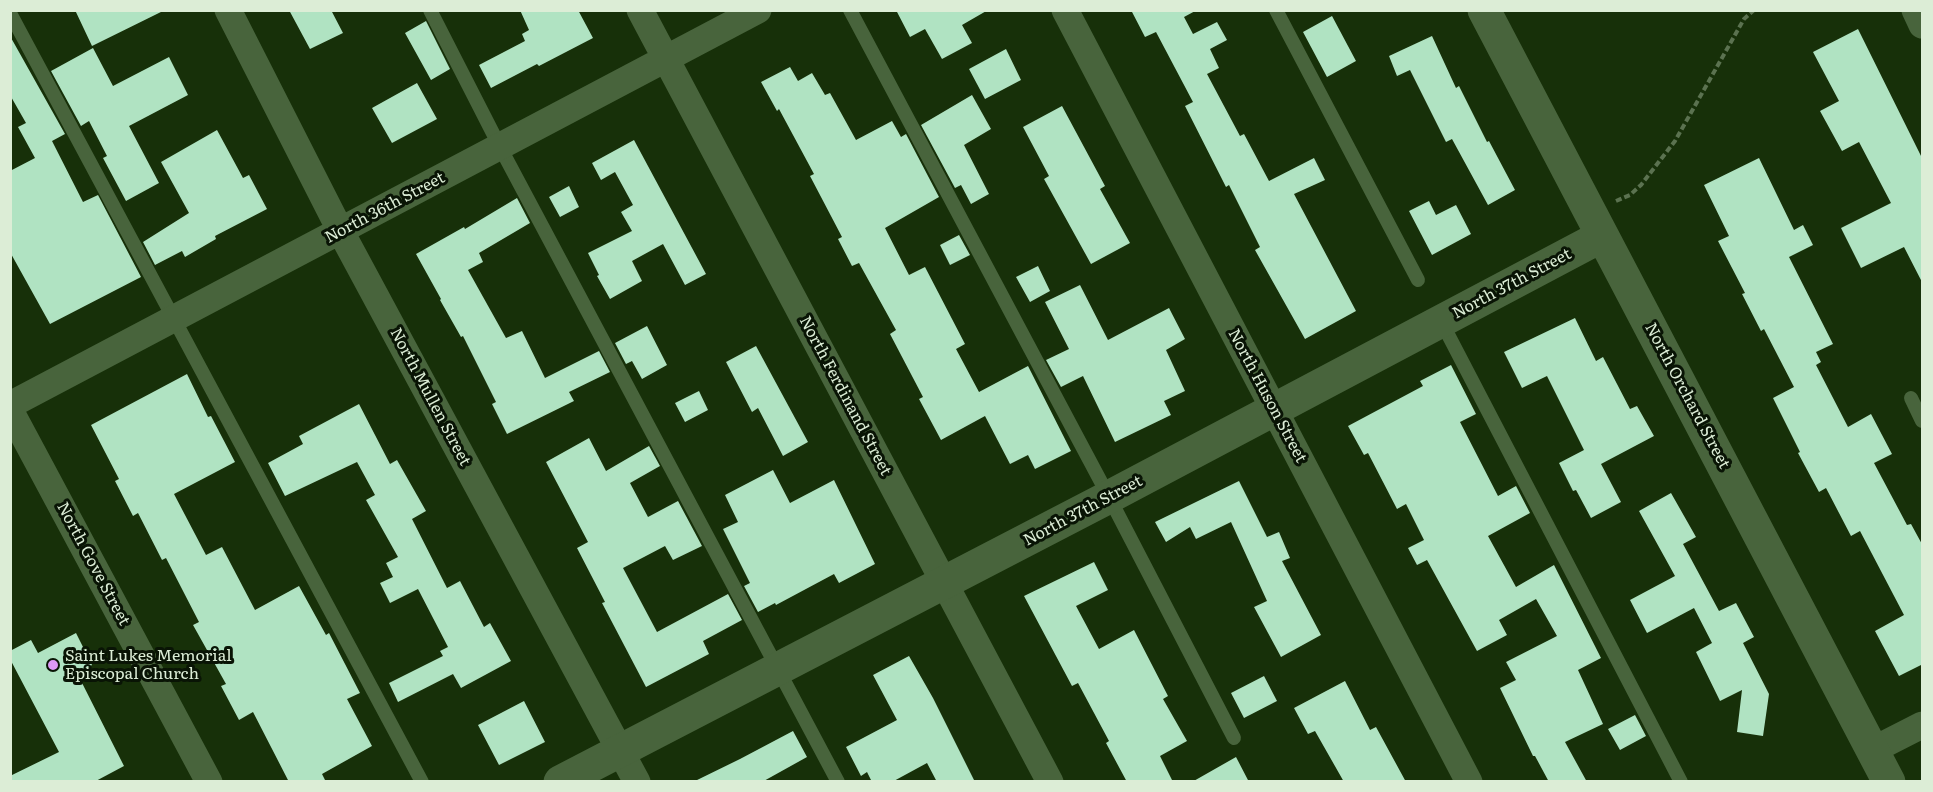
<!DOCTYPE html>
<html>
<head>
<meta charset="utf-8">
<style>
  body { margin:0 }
  #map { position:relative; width:1933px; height:792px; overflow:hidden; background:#173009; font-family:Literata,serif }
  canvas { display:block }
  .frame { position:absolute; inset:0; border:12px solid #dcedd6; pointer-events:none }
</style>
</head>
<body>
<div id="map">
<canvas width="1933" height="792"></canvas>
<div class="frame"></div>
</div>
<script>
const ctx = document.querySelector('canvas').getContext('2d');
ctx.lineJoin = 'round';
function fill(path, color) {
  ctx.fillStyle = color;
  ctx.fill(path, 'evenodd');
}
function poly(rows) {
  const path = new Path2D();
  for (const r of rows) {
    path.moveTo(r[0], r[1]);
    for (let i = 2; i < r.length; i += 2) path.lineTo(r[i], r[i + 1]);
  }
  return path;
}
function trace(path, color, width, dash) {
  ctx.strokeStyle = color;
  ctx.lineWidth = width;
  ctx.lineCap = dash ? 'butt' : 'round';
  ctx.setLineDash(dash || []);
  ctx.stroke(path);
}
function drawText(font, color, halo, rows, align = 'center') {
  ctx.font = font + ' Literata,serif';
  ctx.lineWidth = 6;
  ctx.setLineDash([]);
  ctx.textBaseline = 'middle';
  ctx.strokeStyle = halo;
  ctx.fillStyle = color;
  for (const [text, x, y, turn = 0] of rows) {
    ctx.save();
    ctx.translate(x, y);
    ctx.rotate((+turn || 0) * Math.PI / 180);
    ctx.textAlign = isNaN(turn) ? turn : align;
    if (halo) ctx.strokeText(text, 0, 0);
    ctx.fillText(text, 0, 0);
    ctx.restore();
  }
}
const building = poly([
  [75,10,165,10,92,46],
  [289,10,331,10,343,33,310,49],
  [520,10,578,10,593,38,539,66,537,64,491,88,479,65,525,41,522,34,529,30],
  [896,10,988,10,962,25,972,43,942,59,925,29,910,37],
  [1131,10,1197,10,1184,17,1193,34,1217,22,1227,40,1210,49,1219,68,1207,74,1240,136,1244,134,1269,181,1314,158,1325,180,1294,194,1356,311,1305,339,1255,250,1260,247,1229,185,1226,187,1185,106,1193,102,1156,32,1145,37],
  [1332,16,1356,61,1327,77,1303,32],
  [426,21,450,69,431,80,405,33],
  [1858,29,1923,160,1923,284,1904,247,1861,268,1841,228,1891,203,1859,142,1842,151,1820,111,1839,101,1813,52],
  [10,36,65,134,52,141,83,202,98,195,141,277,50,324,10,252,10,171,35,158,18,127,26,123,10,95],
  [1432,36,1456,88,1459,86,1487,142,1489,141,1515,190,1488,205,1452,139,1446,142,1410,70,1397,76,1389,56],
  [93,48,113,86,169,57,188,95,129,126,159,183,126,201,103,158,107,156,89,121,81,126,51,71],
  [1006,49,1021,80,985,99,969,69],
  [790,67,798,81,812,73,825,95,830,93,856,140,892,121,901,137,906,134,939,197,885,228,909,275,925,267,965,344,956,349,979,392,1028,366,1071,451,1035,469,1028,455,1010,464,985,416,941,440,919,399,923,397,890,334,896,330,859,263,852,266,838,239,842,237,810,176,814,174,779,109,777,111,761,82],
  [417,83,437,119,392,143,372,108],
  [972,95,991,129,964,145,989,194,971,204,961,185,955,188,921,125],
  [1062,106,1105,186,1100,189,1130,243,1091,264,1044,179,1049,176,1023,127],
  [217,130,243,178,249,175,267,209,215,236,216,239,185,257,182,251,155,265,143,242,189,213,161,162],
  [634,140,706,274,685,285,663,244,632,261,642,281,610,299,597,276,599,275,588,253,632,231,621,212,633,205,615,172,601,180,592,163],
  [1759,158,1794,230,1803,225,1813,245,1789,257,1833,344,1816,352,1821,362,1816,365,1848,427,1871,414,1892,454,1874,463,1907,525,1911,524,1923,546,1923,664,1899,676,1875,631,1904,615,1860,531,1851,536,1826,488,1819,492,1798,453,1800,452,1773,398,1794,387,1764,329,1761,331,1742,294,1745,293,1718,241,1729,236,1704,185],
  [569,186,579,207,560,217,549,197],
  [517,198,530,223,479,253,483,262,468,270,506,338,522,331,545,378,599,351,610,372,569,392,574,401,507,434,492,404,496,402,463,336,461,337,440,300,441,299,416,254,464,227,465,229],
  [1429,201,1436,215,1456,205,1471,234,1432,255,1409,211],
  [959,235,970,255,950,265,940,245],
  [1038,266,1050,291,1030,302,1016,277],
  [1080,285,1108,340,1169,308,1185,339,1166,350,1185,391,1164,401,1171,415,1115,442,1083,376,1061,387,1046,360,1069,349,1045,302],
  [1575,318,1596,361,1603,357,1630,409,1637,406,1654,436,1601,464,1621,502,1591,518,1576,490,1573,491,1559,463,1584,450,1547,376,1522,388,1504,352],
  [647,326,667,365,642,379,632,361,626,364,615,343],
  [756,346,808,442,783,456,758,408,752,412,726,362],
  [1451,365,1476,414,1460,422,1498,496,1516,486,1530,513,1488,536,1516,587,1554,565,1601,658,1578,670,1603,724,1565,742,1587,782,1549,782,1535,756,1533,756,1500,688,1516,680,1506,662,1557,636,1536,599,1499,620,1507,635,1477,651,1427,560,1417,565,1408,548,1424,540,1406,504,1397,509,1368,453,1364,455,1348,426,1423,386,1420,381],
  [187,374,208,417,211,416,235,462,174,494,206,555,222,547,255,610,299,586,326,635,329,633,360,693,347,699,372,746,322,774,326,782,289,782,253,712,239,720,221,686,226,684,193,625,199,622,166,558,162,560,138,513,133,516,115,481,119,479,91,425],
  [699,391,708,410,685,422,675,403],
  [359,404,390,464,397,460,426,511,412,519,447,588,460,581,484,627,490,623,511,661,461,688,453,674,398,702,389,683,443,656,440,651,448,647,418,589,390,603,380,583,393,577,386,563,398,557,366,500,375,495,357,462,285,496,268,463,303,444,299,436],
  [589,438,606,471,649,446,660,466,630,483,648,517,678,501,702,546,673,560,665,546,623,568,657,632,728,594,742,620,703,641,709,654,646,687,602,603,605,602,577,548,588,542,546,462],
  [773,470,790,503,834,480,875,564,839,583,834,574,776,605,775,603,758,612,744,586,750,583,723,529,738,522,725,495],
  [1239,481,1267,537,1279,532,1290,558,1282,561,1321,635,1281,657,1254,607,1267,601,1231,522,1196,539,1190,527,1166,542,1155,522],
  [1671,493,1696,537,1683,544,1719,611,1736,603,1754,637,1743,643,1769,694,1763,736,1737,732,1742,690,1720,701,1696,652,1712,643,1694,608,1647,633,1630,600,1675,576,1639,511],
  [1094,562,1108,590,1076,606,1099,649,1134,630,1168,696,1163,699,1187,741,1160,756,1173,782,1127,782,1106,743,1109,741,1078,683,1072,686,1024,596],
  [76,633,92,665,77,673,124,766,94,782,10,782,10,776,59,752,10,659,10,651,31,640,38,653],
  [909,656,933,698,975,782,937,782,927,763,892,782,872,782,867,772,861,776,846,747,897,720,873,675],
  [1264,676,1277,701,1244,718,1231,693],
  [1345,681,1370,730,1376,727,1406,782,1344,782,1315,731,1308,734,1294,708],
  [524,701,545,742,499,765,478,725],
  [1635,715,1646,736,1620,750,1608,729],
  [793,731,807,757,762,782,693,782,740,759],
  [1236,757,1249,782,1192,782]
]);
const path = poly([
  [1616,201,1630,195,1641,185,1675,141,1744,19,1754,10]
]);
const service = poly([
  [430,10,500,147,838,782],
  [850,10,1109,497,1234,738],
  [1276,10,1418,280],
  [10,13,422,782],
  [1441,321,1681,782],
  [1911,398,1922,421]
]);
const minor = poly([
  [228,10,341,232,637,782],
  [640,10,1050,782],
  [1065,10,1469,782],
  [1915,10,1922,25],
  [10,405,758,10],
  [10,410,209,782],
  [1873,750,1922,725]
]);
const tertiary = poly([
  [1484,10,1889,782],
  [560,782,1109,497,1602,236]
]);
const markers = [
  [53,665,6,"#dc99f5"]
];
const streetNames = [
  ["North 36th Street",385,208,-28],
  ["North 37th Street",1512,284,-28],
  ["North Ferdinand Street",845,396,62],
  ["North Huson Street",1267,396,62],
  ["North Orchard Street",1687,396,62],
  ["North Mullen Street",430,397,62],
  ["North 37th Street",1083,511,-28],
  ["North Gove Street",93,564,62]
];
const poiNames = [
  ["Saint Lukes Memorial",65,656],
  ["Episcopal Church",65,674]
];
fill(building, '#b0e3c2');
trace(path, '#5b7250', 4, [6, 3]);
trace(service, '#48643c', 14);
trace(minor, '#48643c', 27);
trace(tertiary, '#48643c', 33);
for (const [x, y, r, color] of markers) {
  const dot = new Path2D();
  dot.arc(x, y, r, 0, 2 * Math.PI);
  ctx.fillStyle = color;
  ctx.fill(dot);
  trace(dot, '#091405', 2);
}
drawText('16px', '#dcedd6', '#091405', streetNames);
drawText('16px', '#dcedd6', '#091405', poiNames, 'left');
</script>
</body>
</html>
